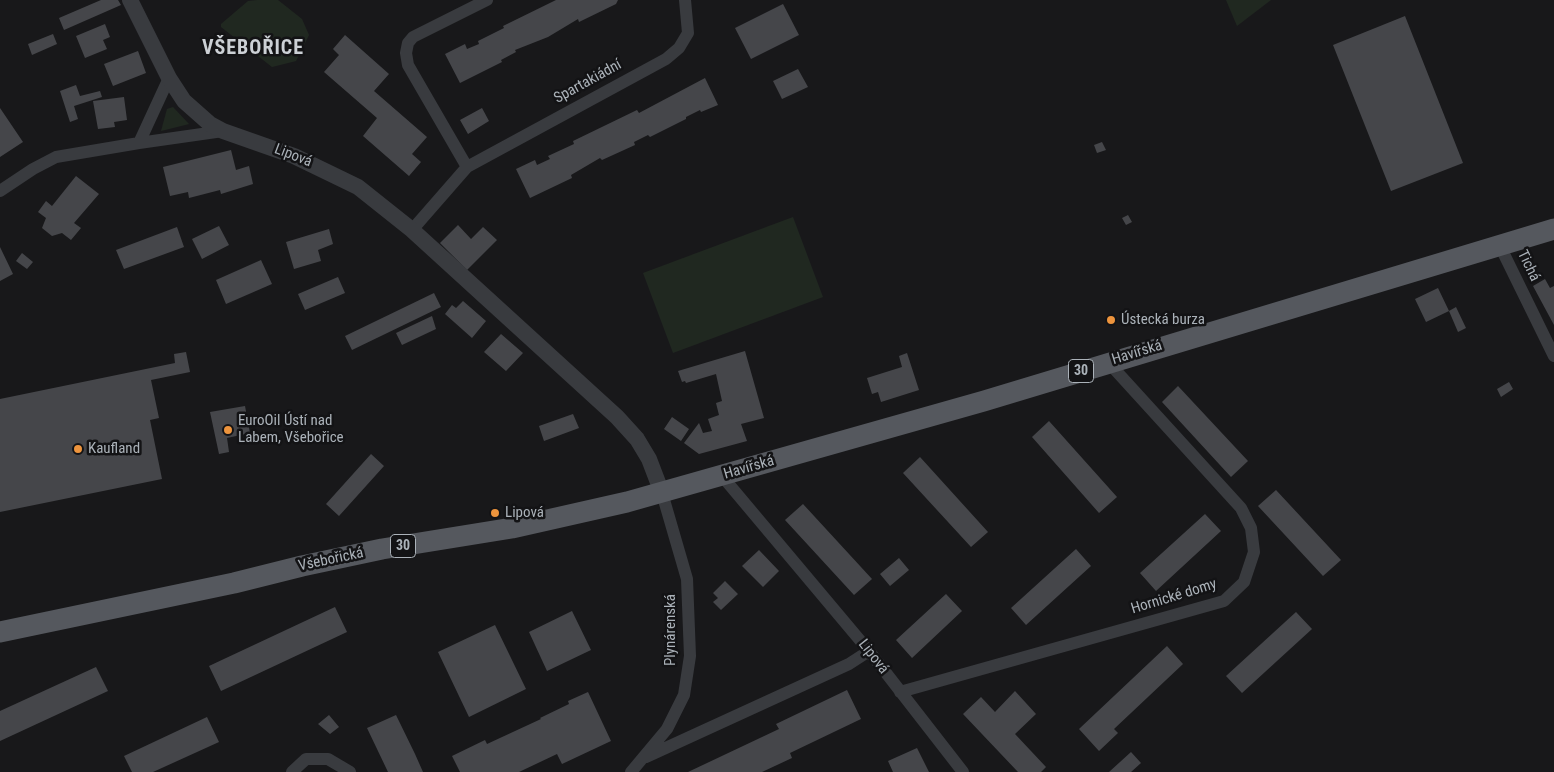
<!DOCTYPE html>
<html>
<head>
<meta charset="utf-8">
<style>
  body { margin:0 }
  canvas { display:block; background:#18181a }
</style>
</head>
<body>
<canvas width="1554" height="772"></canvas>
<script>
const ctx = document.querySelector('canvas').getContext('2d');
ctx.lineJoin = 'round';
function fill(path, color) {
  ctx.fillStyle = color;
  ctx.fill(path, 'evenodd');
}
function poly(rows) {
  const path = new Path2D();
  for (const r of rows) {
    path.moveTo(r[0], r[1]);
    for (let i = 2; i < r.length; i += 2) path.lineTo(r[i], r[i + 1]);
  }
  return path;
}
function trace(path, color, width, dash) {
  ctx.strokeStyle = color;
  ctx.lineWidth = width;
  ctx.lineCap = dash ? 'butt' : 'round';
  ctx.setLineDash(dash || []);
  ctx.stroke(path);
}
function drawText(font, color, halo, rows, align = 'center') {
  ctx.font = font + ' "Roboto Condensed",sans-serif';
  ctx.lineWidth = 5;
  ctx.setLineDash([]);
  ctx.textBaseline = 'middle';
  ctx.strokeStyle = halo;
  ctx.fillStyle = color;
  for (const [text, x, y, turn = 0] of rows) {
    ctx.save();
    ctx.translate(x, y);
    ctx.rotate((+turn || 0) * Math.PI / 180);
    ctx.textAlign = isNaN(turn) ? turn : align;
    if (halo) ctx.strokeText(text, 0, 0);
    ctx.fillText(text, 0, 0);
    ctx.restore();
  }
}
const green = poly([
  [257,0,278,0,302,19,309,35,296,61,272,67,221,27,221,24,248,1],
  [1226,0,1271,0,1237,26],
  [173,107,189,124,161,131,167,109],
  [793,217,823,297,673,353,643,273]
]);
const building = poly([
  [101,0,118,0,121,5,64,30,59,18],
  [556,0,618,0,616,4,579,22,578,19,548,37,515,50,516,52,501,60,502,62,460,83,445,54,465,44,467,49,479,44,478,41,504,28,503,26],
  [783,4,799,35,751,59,735,28],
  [1405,16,1463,163,1391,191,1333,45],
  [105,24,110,37,103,40,107,49,85,58,76,36],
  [53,34,57,44,32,55,28,44],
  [345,35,389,74,374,91,427,137,412,154,421,162,409,176,363,136,377,118,324,72,339,55,333,49],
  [138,51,146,73,113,86,104,64],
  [798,69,808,87,782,99,773,81],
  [705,78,718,105,701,112,700,110,686,117,686,119,650,137,648,135,634,142,635,145,602,160,600,158,571,175,572,178,530,198,516,169,535,160,537,165,550,159,548,156,574,144,573,141,637,110,639,113],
  [76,85,80,96,100,91,102,97,74,106,78,119,70,122,60,91],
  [124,97,127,120,114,122,115,127,98,129,93,101],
  [0,108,23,142,0,157],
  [482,108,489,121,468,134,460,120],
  [1102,142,1106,150,1097,153,1094,145],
  [231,150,236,170,249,166,253,184,221,194,220,190,189,198,188,192,170,196,163,167],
  [76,176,99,194,74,223,81,228,71,240,62,233,52,236,42,228,46,218,38,212,46,201,52,206],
  [1128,215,1132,222,1126,225,1122,218],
  [458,225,471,239,483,227,497,240,467,270,440,243],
  [219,226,229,245,202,259,192,239],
  [177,227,184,247,124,269,116,250],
  [329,229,333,244,318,250,321,261,294,269,286,242],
  [0,247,13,274,0,281],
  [22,253,33,262,27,269,16,261],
  [261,260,272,284,226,304,216,280],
  [338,277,345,293,305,310,298,294],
  [1545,279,1550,288,1554,286,1554,325,1533,286],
  [1438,288,1449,311,1426,322,1415,299],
  [434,293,441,307,352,350,345,336],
  [463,301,486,321,472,338,445,314,452,305,456,308],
  [1456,307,1466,328,1458,332,1449,311],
  [432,316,436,329,402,345,396,333],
  [501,334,523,353,506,371,484,352],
  [745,351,764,418,741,424,747,441,699,454,684,443,699,423,703,433,712,431,708,419,719,415,716,403,722,401,716,374,686,383,685,381,682,382,678,371],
  [186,352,190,372,151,380,159,418,150,420,162,479,0,512,0,399,175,363,174,354],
  [907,353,919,390,881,402,878,392,872,394,867,378,902,367,899,356],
  [1509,382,1513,389,1501,397,1497,389],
  [1178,386,1248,461,1231,477,1162,402],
  [245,406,250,433,227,438,229,452,219,454,210,412],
  [573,414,579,428,544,441,539,426],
  [672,417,689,429,681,441,664,429],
  [1049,421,1117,497,1099,513,1032,437],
  [371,454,384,466,339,516,326,504],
  [920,457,988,532,971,547,903,473],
  [1276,490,1341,560,1323,576,1258,506],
  [803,504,872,579,854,595,785,520],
  [1205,514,1221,531,1156,591,1140,573],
  [1076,549,1091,566,1026,625,1011,608],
  [759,550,779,571,763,587,742,566],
  [899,558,909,570,890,586,880,574],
  [725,581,738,594,721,610,713,602,718,598,713,593],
  [946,594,962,611,912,658,896,640],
  [335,607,347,632,221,691,209,666],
  [572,611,591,650,547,671,529,632],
  [1296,612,1312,629,1242,693,1226,676],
  [495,625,526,689,469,717,438,652],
  [1167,646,1183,664,1114,729,1118,733,1099,751,1079,729],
  [96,667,108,691,0,741,0,711],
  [847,690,861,719,790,753,792,758,762,772,688,772,779,729,776,724],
  [1015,691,1036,714,1015,734,1046,767,1041,772,1018,772,963,714,981,697,995,712],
  [588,692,611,741,562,764,557,754,519,772,460,772,452,756,485,740,487,744,541,719,540,718,569,704,568,701],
  [329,715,339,727,330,734,318,724],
  [396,715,415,754,423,772,388,772,367,728],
  [207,717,219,742,153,772,132,772,124,756],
  [917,748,929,772,893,772,888,761],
  [1131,752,1141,763,1131,772,1109,772]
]);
const minor = poly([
  [139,143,223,131],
  [467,167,408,65,406,53,408,43,413,37,487,0],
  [0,191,33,169,56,157,139,143,169,78],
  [412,230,467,167,666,59,679,48,688,33,685,0],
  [1499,244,1554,356],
  [722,476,869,651,963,772],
  [900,692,1224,601,1244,582,1254,552,1251,528,1241,508,1108,362],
  [646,757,849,664,869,651],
  [292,772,306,759,328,759,350,772],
  [631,772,667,729,684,695,690,656,687,579,662,493]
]);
const tertiary = poly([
  [130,0,169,78,184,101,210,124,223,131,294,156,358,187,412,230,617,417,637,439,649,459,662,493]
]);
const primary = poly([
  [0,632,234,583,302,566,382,549,512,528,627,502,984,401,1554,229]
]);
const markers = [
  [1111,320,5,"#ed943d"],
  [228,430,5,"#ed943d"],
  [78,449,5,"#ed943d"],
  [495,513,5,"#ed943d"]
];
const shields = [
  [1081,371,25],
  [403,546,25]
];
const shieldNames = [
  ["30",1081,371],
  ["30",403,546]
];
const streetNames = [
  ["Spartakiádní",588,82,-29],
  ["Lipová",293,156,21],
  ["Tichá",1528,266,64],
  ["Havířská",1137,353,-17],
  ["Havířská",749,468,-16],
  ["Všebořická",331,560,-12],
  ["Hornické domy",1174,597,-17],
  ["Plynárenská",671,630,-90],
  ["Lipová",873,657,52]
];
const poiNames = [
  ["Ústecká burza",1121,320],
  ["EuroOil Ústí nad",238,421],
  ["Labem, Všebořice",238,438],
  ["Kaufland",88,449],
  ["Lipová",505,513]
];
const districtNames = [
  ["VŠEBOŘICE",253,49]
];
fill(green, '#202820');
fill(building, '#45464a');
trace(minor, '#393b3f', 12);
trace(tertiary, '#393b3f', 16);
trace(primary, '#55585e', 21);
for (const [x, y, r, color] of markers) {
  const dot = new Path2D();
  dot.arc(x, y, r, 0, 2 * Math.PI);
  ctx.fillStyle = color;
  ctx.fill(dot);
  trace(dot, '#131315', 2);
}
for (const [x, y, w] of shields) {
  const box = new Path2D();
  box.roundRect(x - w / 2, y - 11.5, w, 23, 4);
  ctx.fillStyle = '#131315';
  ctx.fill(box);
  trace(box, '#abb2b9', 1);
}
drawText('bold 14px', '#abb2b9', null, shieldNames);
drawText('15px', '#abb2b9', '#131315', streetNames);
drawText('15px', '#abb2b9', '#131315', poiNames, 'left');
ctx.letterSpacing = '1px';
drawText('bold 20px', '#ccd0d5', '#131315', districtNames);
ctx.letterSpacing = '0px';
</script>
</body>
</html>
